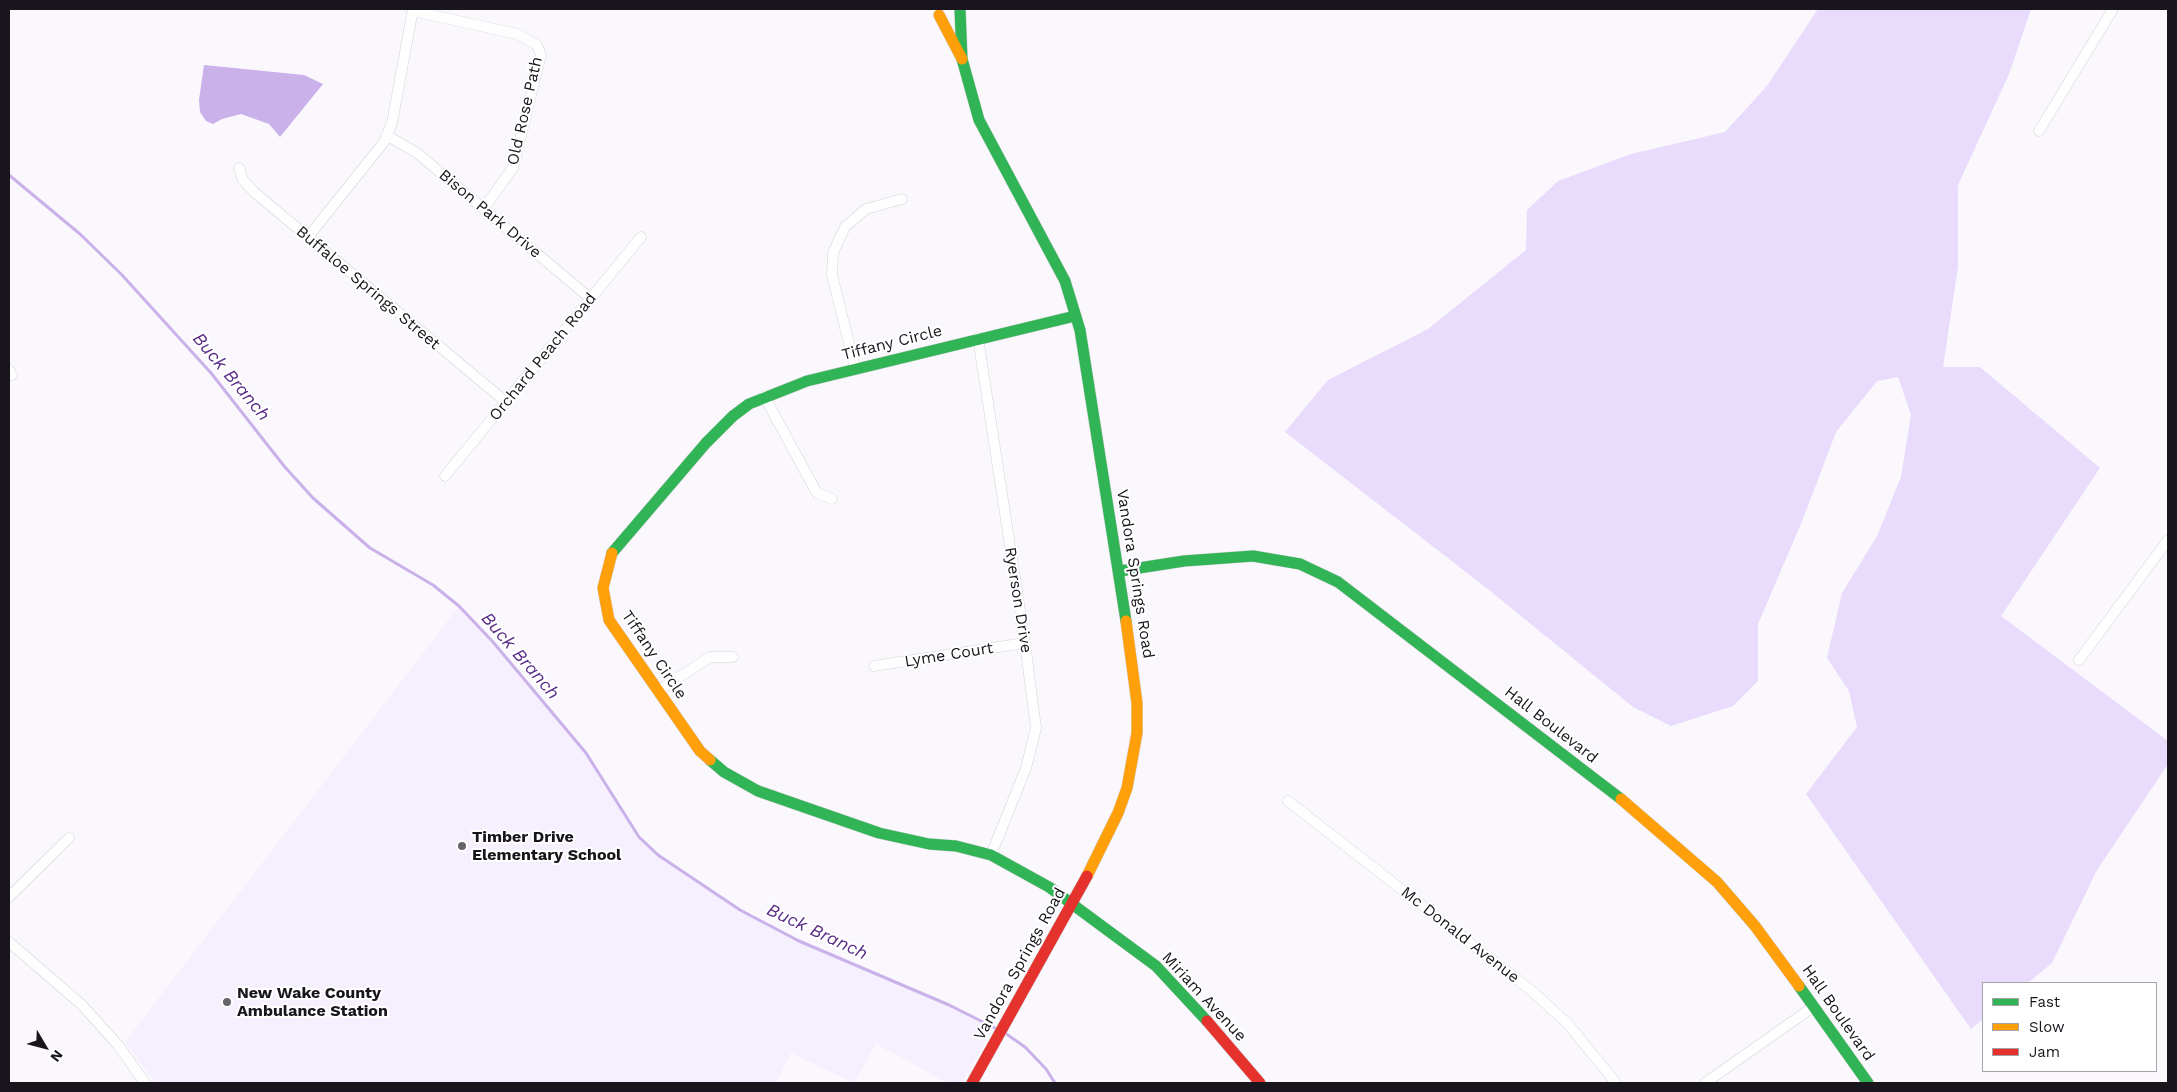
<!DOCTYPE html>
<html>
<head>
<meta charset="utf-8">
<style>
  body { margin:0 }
  #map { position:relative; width:2177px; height:1092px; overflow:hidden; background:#faf8fc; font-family:"Work Sans",sans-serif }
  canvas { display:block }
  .frame { position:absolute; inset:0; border:10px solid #18161c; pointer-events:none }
  .legend { position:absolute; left:1982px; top:982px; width:175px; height:90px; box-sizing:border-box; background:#fff; border:1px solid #a3a2a4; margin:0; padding:6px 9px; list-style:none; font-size:15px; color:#18161c }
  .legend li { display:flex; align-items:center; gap:10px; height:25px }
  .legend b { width:25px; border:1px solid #a3a2a4 }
  .north { position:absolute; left:20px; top:1022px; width:50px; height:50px; -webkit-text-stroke:4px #fff; paint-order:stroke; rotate:127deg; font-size:14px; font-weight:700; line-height:20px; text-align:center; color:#18161c }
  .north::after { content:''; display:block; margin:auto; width:18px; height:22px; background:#18161c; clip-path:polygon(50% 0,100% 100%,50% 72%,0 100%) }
</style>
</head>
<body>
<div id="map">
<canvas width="2177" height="1092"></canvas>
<div class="frame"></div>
<ul class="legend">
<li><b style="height:6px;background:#30b455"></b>Fast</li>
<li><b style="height:6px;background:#ff9f0a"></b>Slow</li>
<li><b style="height:6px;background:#e5322d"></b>Jam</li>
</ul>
<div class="north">N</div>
</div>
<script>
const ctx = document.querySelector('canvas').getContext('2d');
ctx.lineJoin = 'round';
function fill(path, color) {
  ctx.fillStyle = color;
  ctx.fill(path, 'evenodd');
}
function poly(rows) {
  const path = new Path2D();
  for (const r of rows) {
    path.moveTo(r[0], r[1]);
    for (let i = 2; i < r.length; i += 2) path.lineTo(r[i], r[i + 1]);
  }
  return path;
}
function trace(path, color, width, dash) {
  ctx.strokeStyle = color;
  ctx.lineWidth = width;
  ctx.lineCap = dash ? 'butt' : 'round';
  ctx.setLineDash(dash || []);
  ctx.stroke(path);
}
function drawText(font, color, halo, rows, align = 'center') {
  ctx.font = font + ' "Work Sans",sans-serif';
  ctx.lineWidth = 4;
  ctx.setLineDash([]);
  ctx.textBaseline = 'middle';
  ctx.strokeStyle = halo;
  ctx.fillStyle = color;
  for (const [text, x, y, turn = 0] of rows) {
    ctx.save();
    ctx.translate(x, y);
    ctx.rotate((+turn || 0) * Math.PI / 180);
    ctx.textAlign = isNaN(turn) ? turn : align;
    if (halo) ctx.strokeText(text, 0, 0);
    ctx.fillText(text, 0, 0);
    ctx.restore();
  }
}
const built = poly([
  [459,606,493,642,586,753,639,837,658,855,740,910,799,941,949,1005,994,1027,962,1083,948,1083,876,1044,854,1083,791,1053,776,1083,155,1083,125,1042]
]);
const green = poly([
  [1818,9,2031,9,2009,74,1958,185,1958,267,1943,367,1980,367,2100,468,2001,616,2168,741,2168,764,2097,870,2052,963,2028,983,1983,983,1983,1019,1971,1029,1806,794,1857,727,1849,691,1827,658,1842,593,1877,536,1901,477,1911,415,1898,377,1877,381,1836,432,1803,519,1758,624,1758,681,1733,706,1671,726,1633,707,1484,586,1285,432,1328,380,1428,329,1526,250,1527,210,1558,181,1631,154,1725,132,1767,86]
]);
const water = poly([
  [204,65,304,75,323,84,280,137,269,124,241,114,222,119,213,124,206,121,200,112,199,100]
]);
const stream = poly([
  [9,175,80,234,122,275,211,373,284,466,313,498,370,548,433,585,459,606,493,642,586,753,639,837,658,855,740,910,799,941,949,1005,997,1029],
  [1005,1033,1025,1047,1046,1069,1055,1083]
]);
const street = poly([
  [413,11,517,34,537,45,541,55,513,168,484,208],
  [2039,131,2113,9],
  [386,135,417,153,590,298],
  [239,168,243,180,254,192,506,402],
  [308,237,384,142,392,123,413,9],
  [978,338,1025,643,1036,728,1026,768,991,855],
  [855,368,832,275,833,253,845,227,866,209,902,199],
  [9,370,12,375],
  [764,396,817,493,832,499],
  [445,476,641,237],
  [2079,660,2168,540],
  [874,666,1025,643],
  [658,691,710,657,733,657],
  [1288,801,1532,991,1568,1024,1616,1083],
  [9,897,69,838],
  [9,942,82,1005,118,1045,145,1083],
  [1705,1083,1813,1007]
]);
const fast = poly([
  [960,9,962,59,979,120,1065,281,1080,330,1126,621],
  [612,553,706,443,733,416,749,404,807,381,1075,316],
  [1120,571,1184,561,1253,556,1300,564,1338,582,1621,799],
  [710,760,724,772,758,791,879,833,929,844,956,846,991,855,1049,887,1156,966,1207,1021],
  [1799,986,1868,1083]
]);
const slow = poly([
  [939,15,962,59],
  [612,553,603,588,609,620,700,751,710,760],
  [1621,799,1717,882,1755,926,1799,986],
  [1087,876,1118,813,1127,788,1137,733,1137,703,1126,621]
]);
const jam = poly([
  [1207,1021,1260,1083],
  [972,1083,1087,876]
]);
const markers = [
  [462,846,5,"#67656a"],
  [227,1002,5,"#67656a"]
];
const streetNames = [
  ["Old Rose Path",525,111,-77],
  ["Bison Park Drive",490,214,40],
  ["Buffaloe Springs Street",368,288,40],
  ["Tiffany Circle",892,343,-14],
  ["Orchard Peach Road",543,357,-51],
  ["Vandora Springs Road",1135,574,81],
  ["Ryerson Drive",1018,600,81],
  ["Tiffany Circle",654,655,56],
  ["Lyme Court",949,655,-9],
  ["Hall Boulevard",1551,725,38],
  ["Mc Donald Avenue",1460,935,38],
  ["Vandora Springs Road",1020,964,-61],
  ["Miriam Avenue",1204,997,47],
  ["Hall Boulevard",1838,1013,55]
];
const poiNames = [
  ["Timber Drive",472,837],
  ["Elementary School",472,855],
  ["New Wake County",237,993],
  ["Ambulance Station",237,1011]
];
const waterNames = [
  ["Buck Branch",231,377,50],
  ["Buck Branch",520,656,49],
  ["Buck Branch",817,932,25]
];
fill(built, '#f6f0fe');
fill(green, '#e8dbfb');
fill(water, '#cab1ea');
trace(stream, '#cab1ea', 3);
trace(street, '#d4d2d6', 11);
trace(fast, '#d4d2d6', 12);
trace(slow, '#d4d2d6', 12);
trace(jam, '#d4d2d6', 12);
trace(street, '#fefeff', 10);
trace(fast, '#30b455', 11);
trace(slow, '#ff9f0a', 11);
trace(jam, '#e5322d', 11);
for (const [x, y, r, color] of markers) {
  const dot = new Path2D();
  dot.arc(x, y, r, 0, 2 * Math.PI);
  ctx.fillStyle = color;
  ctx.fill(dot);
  trace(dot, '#fff', 2);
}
drawText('16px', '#18161c', '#fff', streetNames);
drawText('bold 16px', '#18161c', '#fff', poiNames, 'left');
drawText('italic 18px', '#592b87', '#fff', waterNames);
</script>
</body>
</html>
